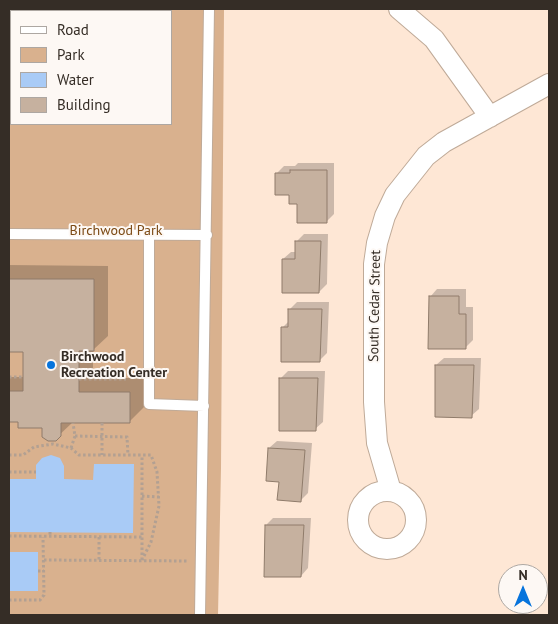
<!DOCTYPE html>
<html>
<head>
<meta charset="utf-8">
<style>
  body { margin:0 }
  #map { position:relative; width:558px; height:624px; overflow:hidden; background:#fee7d5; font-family:"PT Sans",sans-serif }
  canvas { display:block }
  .frame { position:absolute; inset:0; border:10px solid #352d26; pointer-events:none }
  .legend { position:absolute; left:10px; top:10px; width:162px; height:115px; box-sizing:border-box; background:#fdf8f4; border:1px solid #ada7a2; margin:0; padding:6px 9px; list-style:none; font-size:15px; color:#352d26 }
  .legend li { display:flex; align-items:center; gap:10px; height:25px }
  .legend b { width:25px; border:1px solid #ada7a2 }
  .north { position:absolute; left:498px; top:564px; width:50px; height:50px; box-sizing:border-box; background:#fdf8f4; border:1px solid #ada7a2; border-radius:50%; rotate:0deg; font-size:14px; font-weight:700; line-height:20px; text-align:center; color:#352d26 }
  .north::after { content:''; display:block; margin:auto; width:18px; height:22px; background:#0774dc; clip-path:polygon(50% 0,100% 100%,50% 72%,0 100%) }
</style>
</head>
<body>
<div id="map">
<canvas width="558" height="624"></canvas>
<div class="frame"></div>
<ul class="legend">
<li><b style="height:6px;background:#fff"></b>Road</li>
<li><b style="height:14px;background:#d9b18e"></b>Park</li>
<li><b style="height:14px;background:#a9cbf6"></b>Water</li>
<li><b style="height:14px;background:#c6b19f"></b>Building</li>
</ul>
<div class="north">N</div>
</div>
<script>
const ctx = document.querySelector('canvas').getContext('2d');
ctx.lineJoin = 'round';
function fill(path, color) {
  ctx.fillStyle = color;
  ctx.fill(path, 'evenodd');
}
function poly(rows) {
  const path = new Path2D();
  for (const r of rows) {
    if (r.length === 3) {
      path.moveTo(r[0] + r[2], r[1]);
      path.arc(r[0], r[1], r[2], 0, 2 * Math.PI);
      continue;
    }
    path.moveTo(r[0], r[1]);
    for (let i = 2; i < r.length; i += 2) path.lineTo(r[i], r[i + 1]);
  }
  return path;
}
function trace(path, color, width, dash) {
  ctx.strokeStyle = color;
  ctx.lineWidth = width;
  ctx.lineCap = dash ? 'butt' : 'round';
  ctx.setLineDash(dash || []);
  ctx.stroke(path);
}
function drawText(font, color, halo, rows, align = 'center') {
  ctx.font = font + ' "PT Sans",sans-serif';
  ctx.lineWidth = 4;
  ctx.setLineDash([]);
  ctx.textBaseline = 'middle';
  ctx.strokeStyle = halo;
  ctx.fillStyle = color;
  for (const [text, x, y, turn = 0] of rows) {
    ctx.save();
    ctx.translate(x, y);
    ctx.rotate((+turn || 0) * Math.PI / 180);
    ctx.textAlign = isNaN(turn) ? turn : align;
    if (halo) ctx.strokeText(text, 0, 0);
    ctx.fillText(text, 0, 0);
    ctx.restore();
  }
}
const green = poly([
  [9,9,224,9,221,468,218,615,9,615],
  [11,11,171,11,171,124,11,124]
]);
const water = poly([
  [51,455,60,458,64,466,64,479,93,480,94,464,134,464,133,533,9,532,9,479,36,479,36,465,42,458],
  [9,552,38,552,38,591,9,591]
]);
const shadow = poly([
  [298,163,334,163,334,214,327,221,298,203,276,174,284,166,295,166],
  [304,234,328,234,327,284,319,292,283,259,291,252,297,252,297,241],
  [9,265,108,266,108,336,93,350,93,378,144,378,144,407,129,422,73,422,55,439,43,426,19,420,9,420,9,377,24,377,24,351,9,351],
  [437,289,466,289,466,307,473,307,473,340,465,348,430,297],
  [297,302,329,302,327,353,319,361,282,328,289,321,289,310],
  [444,358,481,358,479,409,471,416,436,365],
  [288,371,325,371,323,422,315,429,280,379],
  [277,441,312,443,308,493,301,500,280,480,269,448],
  [273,518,311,518,308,568,301,576,266,525]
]);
const building = poly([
  [290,170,327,170,327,223,297,223,297,204,289,204,289,195,275,195,275,173,290,173,290,170],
  [295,241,321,241,319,293,282,293,282,259,295,259,295,241],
  [9,279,94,279,94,351,79,351,79,392,130,392,130,423,61,423,61,436,56,441,48,441,42,437,42,428,18,428,18,422,9,422,9,391,23,391,23,352,9,352,9,279],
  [429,296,459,296,459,314,466,314,466,349,428,349,429,296],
  [288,309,322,309,320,362,281,362,281,327,288,327,288,309],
  [435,365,474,365,472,418,435,417,435,365],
  [279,378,318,378,316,431,279,431,279,378],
  [268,448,305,450,301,502,277,500,279,482,266,481,268,448],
  [265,525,304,525,301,577,264,577,265,525]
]);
const path = poly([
  [9,377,23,377],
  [79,379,126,379],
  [102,423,102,455],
  [75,436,127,437,128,455],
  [71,448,75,436,73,423],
  [9,455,23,455,34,447,53,444,71,448,79,455,151,455,157,472,159,506,151,542,142,560],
  [9,472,36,472],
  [142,496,159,497],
  [50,532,50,537],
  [9,536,142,537],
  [99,537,99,560],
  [44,560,187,561],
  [142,560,142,455],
  [38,571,44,571],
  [9,600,40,600,44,595,43,537]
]);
const service = poly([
  [9,234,207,235],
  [149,234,149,404,204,406],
  [200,615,209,9]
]);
const minor = poly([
  [399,9,434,39,490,117],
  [391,491,377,443,374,402,374,264,377,243,385,216,395,195,426,156,444,142,549,84],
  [387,520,29]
]);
const markers = [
  [51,365,5,"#0774dc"]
];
const parkNames = [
  ["Birchwood Park",116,231]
];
const streetNames = [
  ["South Cedar Street",375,306,-89]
];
const poiNames = [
  ["Birchwood",61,357],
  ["Recreation Center",61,373]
];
fill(green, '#d9b18e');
fill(water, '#a9cbf6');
fill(shadow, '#0003');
fill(building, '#c6b19f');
trace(building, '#8f7b6a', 1);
trace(service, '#bfaa98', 12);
trace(minor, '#bfaa98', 22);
trace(path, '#b2a092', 3, [2.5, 2.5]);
trace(service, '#fff', 10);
trace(minor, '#fff', 20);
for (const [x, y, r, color] of markers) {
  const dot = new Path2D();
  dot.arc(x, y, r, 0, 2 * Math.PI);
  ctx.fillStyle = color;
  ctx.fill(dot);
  trace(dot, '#fdf8f4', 2);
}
drawText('14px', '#7b4913', '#fdf8f4', parkNames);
drawText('14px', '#352d26', '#fdf8f4', streetNames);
drawText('bold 14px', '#352d26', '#fdf8f4', poiNames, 'left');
</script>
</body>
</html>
